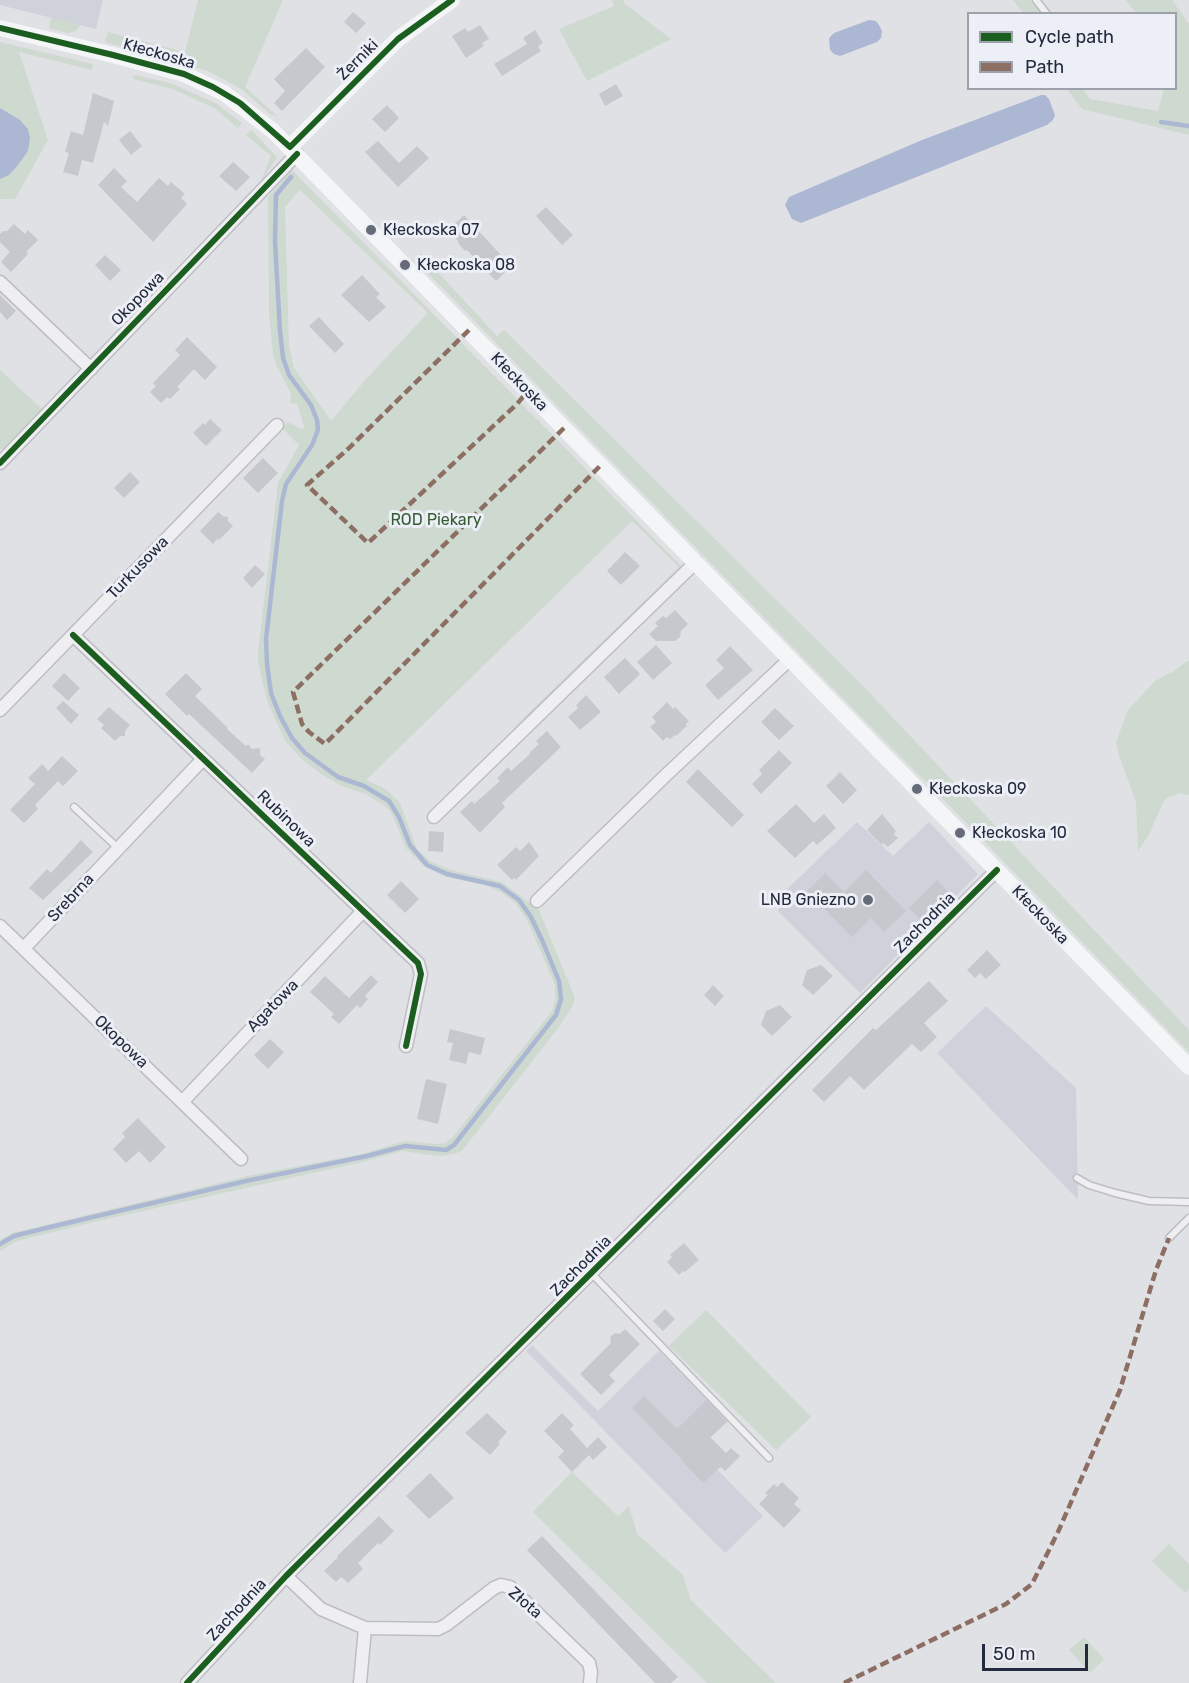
<!DOCTYPE html>
<html>
<head>
<meta charset="utf-8">
<style>
  body { margin:0 }
  #map { position:relative; width:1189px; height:1683px; overflow:hidden; background:#e0e1e5; font-family:Rubik,sans-serif }
  canvas { display:block }
  .legend { position:absolute; left:967px; top:12px; width:210px; height:78px; box-sizing:border-box; background:#eceff5; border:2px solid #9ca1ac; margin:0; padding:8px 10px; list-style:none; font-size:18px; color:#252b3f }
  .legend li { display:flex; align-items:center; gap:12px; height:30px }
  .legend b { width:30px; border:2px solid #9ca1ac }
  .scale { position:absolute; left:982px; top:1644px; width:106px; height:27px; box-sizing:border-box; border:3px solid #252b3f; border-top:0; padding-left:8px; font-size:18px; line-height:21px; white-space:nowrap; color:#252b3f; -webkit-text-stroke:4px #eceff5; paint-order:stroke }
</style>
</head>
<body>
<div id="map">
<canvas width="1189" height="1683"></canvas>
<ul class="legend">
<li><b style="height:8px;background:#1b5e20"></b>Cycle path</li>
<li><b style="height:8px;background:#8d6e63"></b>Path</li>
</ul>
<div class="scale">50 m</div>
</div>
<script>
const ctx = document.querySelector('canvas').getContext('2d');
ctx.lineJoin = 'round';
function fill(path, color) {
  ctx.fillStyle = color;
  ctx.fill(path, 'evenodd');
}
function poly(rows) {
  const path = new Path2D();
  for (const r of rows) {
    path.moveTo(r[0], r[1]);
    for (let i = 2; i < r.length; i += 2) path.lineTo(r[i], r[i + 1]);
  }
  return path;
}
function trace(path, color, width, dash) {
  ctx.strokeStyle = color;
  ctx.lineWidth = width;
  ctx.lineCap = dash ? 'butt' : 'round';
  ctx.setLineDash(dash || []);
  ctx.stroke(path);
}
function drawText(font, color, halo, rows, align = 'center') {
  ctx.font = font + ' Rubik,sans-serif';
  ctx.lineWidth = 6;
  ctx.setLineDash([]);
  ctx.textBaseline = 'middle';
  ctx.strokeStyle = halo;
  ctx.fillStyle = color;
  for (const [text, x, y, turn = 0] of rows) {
    ctx.save();
    ctx.translate(x, y);
    ctx.rotate((+turn || 0) * Math.PI / 180);
    ctx.textAlign = isNaN(turn) ? turn : align;
    if (halo) ctx.strokeText(text, 0, 0);
    ctx.fillText(text, 0, 0);
    ctx.restore();
  }
}
const built = poly([
  [0,0,103,0,96,29,0,5],
  [857,822,893,856,929,822,978,874,860,993,778,911,782,894],
  [986,1006,1076,1088,1078,1200,937,1053],
  [532,1345,598,1411,659,1351,728,1421,698,1450,763,1516,725,1553,526,1351]
]);
const green = poly([
  [198,0,283,0,245,87,277,116,270,114,241,89,208,71,105,42,108,32,185,52],
  [612,0,623,0,624,3,671,39,587,81,559,29,614,6],
  [1013,0,1031,0,1041,13,1023,13],
  [1126,0,1172,0,1189,24,1189,135,1082,109,1067,89,1083,89,1090,99,1158,111,1164,89,1176,88,1176,14,1136,13],
  [51,17,81,25,75,31,68,33,49,28],
  [0,42,93,64,92,70,19,52,48,140,15,199,0,199],
  [134,75,170,83,216,103,242,123,238,128,214,108,173,89,133,79],
  [251,130,277,157,260,183,271,156,246,135],
  [292,170,683,568,545,702,511,730,679,567,632,521,366,780,386,789,400,803,417,849,430,861,451,870,502,882,539,910,575,998,573,1005,559,1027,462,1151,454,1154,438,1156,402,1151,367,1161,98,1221,17,1241,0,1251,0,1240,13,1233,252,1175,362,1154,398,1143,407,1141,436,1144,445,1143,452,1138,552,1011,555,999,555,985,527,920,516,904,502,893,488,886,446,877,425,867,406,848,391,812,382,804,365,794,340,785,321,774,304,761,285,741,267,701,258,662,258,652,278,483,299,445,282,428,288,422,303,430,304,426,297,404,290,403,291,393,277,367,273,355,269,313,268,197],
  [300,190,428,313,366,379,331,421,294,368,289,346,285,207],
  [420,253,497,336,504,330,861,684,1189,1030,1189,1052,938,794,867,723,415,260],
  [0,370,44,411,8,448,3,450,0,449],
  [1187,661,1189,661,1189,795,1180,793,1165,799,1148,836,1138,851,1136,802,1119,756,1116,742,1128,710,1155,681,1174,671],
  [706,1310,811,1417,776,1450,669,1346],
  [572,1472,618,1516,629,1506,637,1534,683,1575,691,1600,776,1683,707,1683,533,1512],
  [1169,1544,1189,1564,1189,1589,1185,1593,1152,1561],
  [1084,1637,1104,1659,1090,1673,1069,1650]
]);
const water = poly([
  [869,20,876,21,879,25,882,31,881,38,877,42,840,56,834,54,830,50,829,38,834,33],
  [1041,95,1045,95,1049,99,1055,115,1053,120,1047,125,801,223,792,219,785,205,789,197,922,140],
  [0,108,20,120,28,129,30,138,28,151,18,165,9,175,0,179]
]);
const stream = poly([
  [1161,122,1189,126],
  [0,1244,14,1236,42,1229,246,1181,367,1156,405,1146,446,1150,454,1145,556,1015,561,999,559,981,542,940,531,917,519,900,500,886,447,874,427,865,410,845,399,817,389,801,364,786,338,777,305,753,292,738,280,716,271,693,267,664,266,639,282,501,286,484,312,445,318,430,317,420,311,405,289,375,283,358,280,331,275,241,276,195,291,177]
]);
const building = poly([
  [353,12,366,23,356,33,344,22],
  [480,25,489,39,482,43,484,46,466,58,452,36,465,28,468,32],
  [535,30,543,43,538,46,541,51,502,76,494,64,527,44,523,38],
  [306,48,325,67,282,111,274,103,285,91,274,79],
  [616,84,623,96,605,106,599,94],
  [93,93,114,101,108,126,104,122,93,163,82,160,78,176,63,172,69,153,65,152,71,131,83,135],
  [387,105,399,118,385,132,372,119],
  [130,131,142,146,131,155,119,140],
  [378,141,399,163,417,146,429,158,398,187,365,152],
  [233,162,250,177,236,191,219,176],
  [114,168,127,181,121,187,137,202,159,178,168,186,171,182,185,194,181,198,187,204,153,242,98,185],
  [546,207,573,235,562,245,536,216],
  [464,215,511,266,496,281,467,250,465,251,458,243,459,242,448,230],
  [14,224,25,234,28,230,38,240,26,252,28,254,11,272,1,262,10,252,0,242,0,234,3,231,7,231],
  [105,255,121,270,110,281,95,265],
  [362,275,380,294,376,297,386,307,369,322,341,295],
  [0,295,16,311,7,320,0,312],
  [319,317,344,344,335,353,309,326],
  [187,337,217,367,205,380,194,369,177,387,180,389,170,399,167,397,161,403,150,392,156,386,153,383,180,355,175,350],
  [210,419,222,430,206,446,193,433,203,423,205,425],
  [263,458,278,473,258,493,243,478],
  [130,472,140,482,124,498,114,488],
  [218,512,223,516,228,517,228,521,233,526,219,540,218,538,213,544,200,531],
  [625,552,640,566,621,585,607,571],
  [255,565,265,574,252,588,243,578],
  [675,610,688,624,681,631,680,637,675,641,656,641,649,634,658,626,655,623,663,616,666,618],
  [656,645,672,663,653,680,637,662],
  [730,646,753,670,718,700,705,685,724,668,716,660],
  [625,658,640,674,619,694,604,677],
  [64,673,80,688,68,701,52,686],
  [186,673,202,689,195,696,228,728,227,729,246,746,248,744,252,749,260,748,260,755,265,759,252,773,189,714,187,716,165,694],
  [586,695,601,712,580,730,568,717,578,708,576,705],
  [63,701,79,715,71,724,56,708],
  [667,702,673,709,675,707,689,721,686,724,687,726,676,736,675,735,670,739,667,737,663,741,650,727,656,722,652,717],
  [109,707,130,725,125,731,125,736,120,736,115,741,101,728,104,725,97,719],
  [775,708,794,726,779,740,761,722],
  [547,731,561,747,502,803,505,807,480,833,460,812,472,801,474,804,500,781,497,778,508,767,511,771,530,754,529,753,539,744,536,741],
  [779,750,792,763,761,794,752,784,762,774,759,770],
  [62,756,78,771,63,786,58,781,35,805,38,809,24,823,10,810,35,784,28,778,42,764,48,771],
  [698,769,744,815,732,827,686,782],
  [840,772,857,790,843,804,826,786],
  [796,804,814,823,824,814,836,828,817,845,813,841,795,858,767,831],
  [882,814,896,831,894,834,898,838,888,847,883,843,882,845,867,830],
  [429,831,444,832,443,852,428,851],
  [81,840,93,852,43,900,29,888,47,869,51,873],
  [529,842,539,856,516,880,514,878,512,880,497,865,516,847,520,851],
  [866,870,906,911,884,932,871,918,852,937,807,891,825,873,844,892],
  [937,880,949,893,922,920,909,908],
  [401,881,419,899,405,913,387,895],
  [987,950,1001,965,986,979,980,973,975,978,967,970],
  [821,965,833,976,813,995,802,985,807,970],
  [371,975,378,982,365,996,368,999,360,1008,357,1005,339,1024,331,1017,334,1014,310,992,325,976,349,998],
  [929,981,948,1001,924,1023,937,1037,921,1052,912,1044,864,1090,850,1076,824,1102,812,1090,873,1028,876,1030],
  [713,985,724,996,715,1006,704,995],
  [780,1005,792,1017,772,1036,761,1025,766,1011],
  [450,1029,485,1038,481,1055,469,1052,466,1064,449,1060,453,1043,447,1042],
  [270,1039,284,1052,268,1069,254,1055],
  [426,1079,447,1084,438,1124,417,1119],
  [138,1118,166,1147,150,1163,139,1151,126,1163,113,1149,125,1137,122,1133],
  [684,1243,699,1260,685,1272,683,1271,679,1275,667,1262,672,1257,670,1255],
  [665,1309,675,1319,663,1331,653,1321],
  [625,1329,640,1344,609,1375,615,1381,601,1395,580,1374,611,1343,610,1337,615,1333,620,1334],
  [644,1396,677,1429,706,1400,727,1422,710,1437,726,1453,731,1448,740,1456,725,1471,721,1467,717,1470,703,1483,681,1460,682,1459,632,1408],
  [487,1413,507,1432,498,1442,500,1444,490,1455,465,1433],
  [562,1413,574,1425,570,1429,587,1448,598,1437,607,1447,593,1460,589,1455,572,1472,558,1457,564,1451,544,1431],
  [430,1473,454,1498,429,1519,406,1496],
  [782,1482,799,1498,794,1504,801,1510,784,1528,759,1504,768,1495,765,1493,774,1484,777,1487],
  [379,1516,394,1531,380,1545,378,1543,358,1563,363,1569,348,1583,341,1577,336,1582,324,1571,338,1557,337,1556],
  [542,1536,678,1677,671,1683,655,1683,527,1550]
]);
const lane = poly([
  [1036,0,1047,14],
  [74,807,118,848],
  [1077,1178,1089,1185,1115,1193,1149,1201,1189,1202],
  [1169,1238,1189,1218],
  [592,1274,769,1458]
]);
const street = poly([
  [0,282,91,369],
  [0,463,297,154],
  [73,635,418,963,421,974,406,1046],
  [0,710,277,425],
  [434,817,696,562],
  [537,901,666,775,790,659],
  [0,926,241,1159],
  [24,948,203,759],
  [182,1102,363,911],
  [286,1576,321,1609,365,1628,438,1629,446,1625,494,1588,501,1585,510,1587,589,1663,591,1672,590,1683],
  [187,1683,286,1576,997,870],
  [360,1683,365,1628]
]);
const secondary = poly([
  [0,28,113,55,184,74,224,93,273,131,1189,1067],
  [290,147,398,39,452,0]
]);
const quiet = poly([
  [469,330,348,449,307,485,368,543,517,404,528,391],
  [564,428,293,692,302,724,309,732,325,744,601,465],
  [844,1683,1006,1604,1032,1584,1058,1532,1120,1390,1156,1270,1169,1238]
]);
const cycleway = poly([
  [0,28,113,55,184,74,213,87,240,103,290,147,398,39,452,0],
  [0,463,297,154],
  [73,635,418,963,421,974,406,1046],
  [187,1683,286,1576,997,870]
]);
const markers = [
  [371,230,6,"#666b79"],
  [405,265,6,"#666b79"],
  [917,789,6,"#666b79"],
  [960,833,6,"#666b79"],
  [868,900,6,"#666b79"]
];
const streetNames = [
  ["Kłeckoska",159,54,16],
  ["Żerniki",358,60,-45],
  ["Okopowa",138,299,-46],
  ["Kłeckoska",519,382,46],
  ["Turkusowa",138,568,-46],
  ["Rubinowa",286,819,44],
  ["Srebrna",71,898,-47],
  ["Kłeckoska",1040,915,46],
  ["Zachodnia",925,923,-45],
  ["Agatowa",273,1006,-46],
  ["Okopowa",121,1042,44],
  ["Zachodnia",581,1266,-45],
  ["Złota",525,1603,41],
  ["Zachodnia",237,1610,-47]
];
const poiNames = [
  ["Kłeckoska 07",383,230],
  ["Kłeckoska 08",417,265],
  ["Kłeckoska 09",929,789],
  ["Kłeckoska 10",972,833],
  ["LNB Gniezno",856,900,"right"]
];
const parkNames = [
  ["ROD Piekary",436,520]
];
fill(built, '#d0d2db');
fill(green, '#ced9cf');
fill(water, '#acb8d3');
trace(stream, '#acb8d3', 4.5);
fill(building, '#c7c8cd');
trace(lane, '#bdbec3', 9);
trace(street, '#bdbec3', 15);
trace(lane, '#efeff2', 6);
trace(street, '#efeff2', 12);
trace(secondary, '#f4f5f6', 16);
trace(quiet, '#8d6e63', 4.5, [9, 4.5]);
trace(cycleway, '#1b5e20', 6);
for (const [x, y, r, color] of markers) {
  const dot = new Path2D();
  dot.arc(x, y, r, 0, 2 * Math.PI);
  ctx.fillStyle = color;
  ctx.fill(dot);
  trace(dot, '#eceff5', 2);
}
drawText('16px', '#252b3f', '#eceff5', streetNames);
drawText('16px', '#252b3f', '#eceff5', poiNames, 'left');
drawText('16px', '#335c32', '#eceff5', parkNames);
</script>
</body>
</html>
